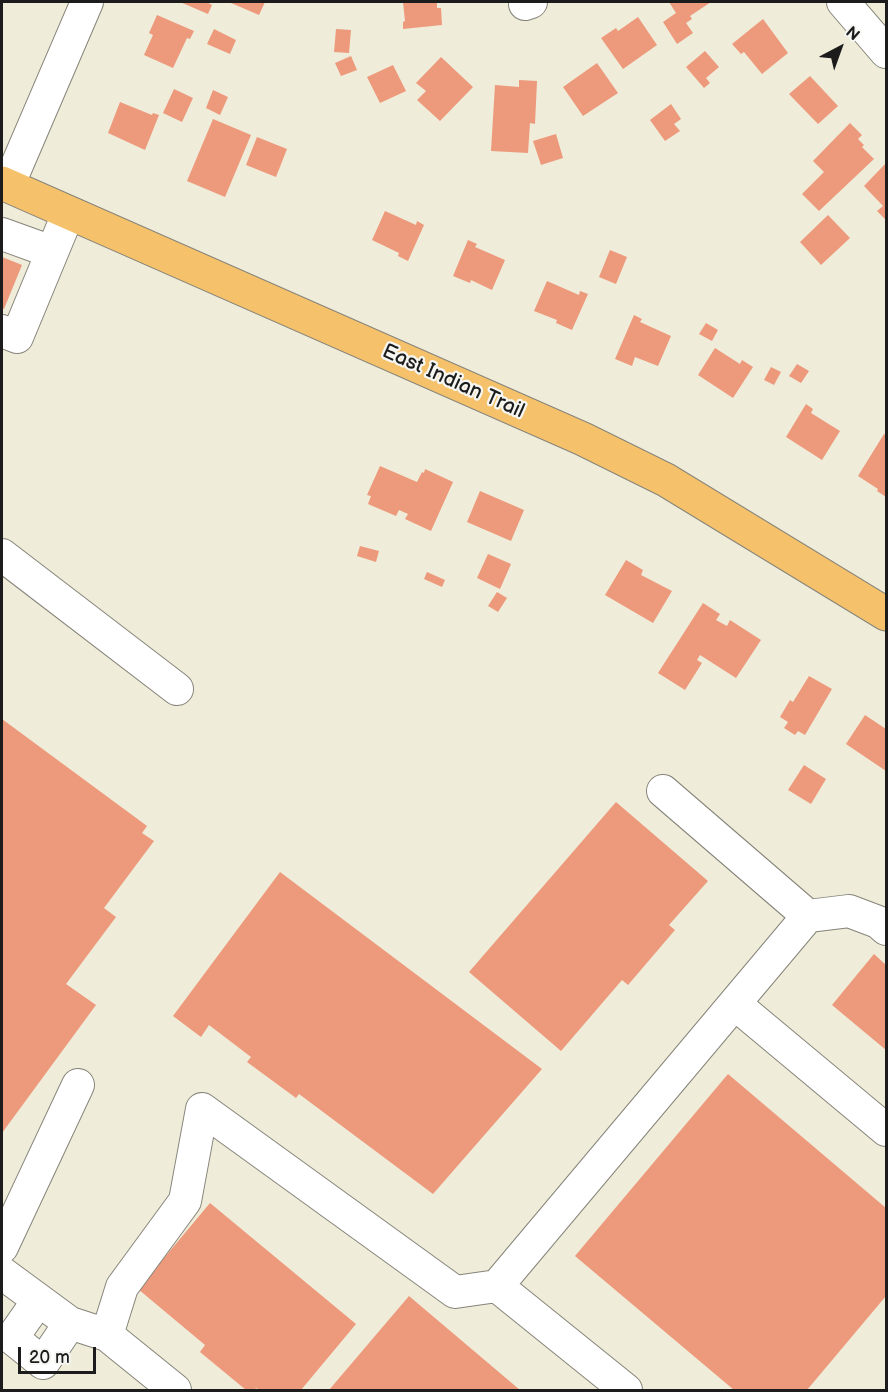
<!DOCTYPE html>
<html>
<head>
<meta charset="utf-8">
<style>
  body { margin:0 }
  #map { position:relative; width:888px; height:1392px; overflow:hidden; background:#efecd9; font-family:"Balsamiq Sans",sans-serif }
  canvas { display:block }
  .frame { position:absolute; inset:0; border:3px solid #1c1c1c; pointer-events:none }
  .north { position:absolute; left:810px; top:18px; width:60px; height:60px; -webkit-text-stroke:4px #f6f6f2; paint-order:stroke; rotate:41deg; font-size:16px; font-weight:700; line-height:24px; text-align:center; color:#1c1c1c }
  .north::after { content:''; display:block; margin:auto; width:21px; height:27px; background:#1c1c1c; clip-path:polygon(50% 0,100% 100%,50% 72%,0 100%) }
  .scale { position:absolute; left:18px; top:1347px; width:78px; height:27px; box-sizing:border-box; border:3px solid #1c1c1c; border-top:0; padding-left:8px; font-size:18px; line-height:21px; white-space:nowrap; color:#1c1c1c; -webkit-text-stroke:4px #f6f6f2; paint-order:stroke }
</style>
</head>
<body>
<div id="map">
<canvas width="888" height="1392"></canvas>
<div class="frame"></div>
<div class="north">N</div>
<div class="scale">20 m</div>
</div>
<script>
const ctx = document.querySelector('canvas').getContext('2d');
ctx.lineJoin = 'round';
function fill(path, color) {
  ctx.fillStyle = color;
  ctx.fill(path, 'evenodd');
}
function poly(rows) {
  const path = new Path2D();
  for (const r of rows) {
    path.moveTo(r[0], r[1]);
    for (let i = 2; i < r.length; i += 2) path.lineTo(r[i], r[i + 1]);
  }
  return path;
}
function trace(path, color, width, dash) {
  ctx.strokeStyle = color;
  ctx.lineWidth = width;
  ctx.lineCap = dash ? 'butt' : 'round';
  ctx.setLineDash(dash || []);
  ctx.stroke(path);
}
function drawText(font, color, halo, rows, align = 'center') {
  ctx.font = font + ' "Balsamiq Sans",sans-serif';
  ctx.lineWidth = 4.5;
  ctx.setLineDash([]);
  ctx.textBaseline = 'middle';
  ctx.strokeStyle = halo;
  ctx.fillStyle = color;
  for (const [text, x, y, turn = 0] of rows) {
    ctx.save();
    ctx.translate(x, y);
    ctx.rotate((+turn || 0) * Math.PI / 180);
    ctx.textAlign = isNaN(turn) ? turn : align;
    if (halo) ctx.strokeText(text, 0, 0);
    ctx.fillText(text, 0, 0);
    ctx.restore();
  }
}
const building = poly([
  [180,2,207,2,212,5,208,14],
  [232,2,265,2,259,15,231,3],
  [403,2,437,2,437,8,441,8,442,25,403,29,403,22,405,21],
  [669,2,711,2,690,16,692,19,686,23,693,33,677,44,663,22,676,13],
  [157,15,194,31,190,39,187,38,173,68,144,55,153,35,149,33],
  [638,17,657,45,623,69,601,38,616,28,618,31],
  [763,19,788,53,762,74,744,52,741,54,732,44],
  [214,29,236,40,230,54,207,44],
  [336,29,351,30,349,53,334,52],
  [705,51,719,67,706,78,710,83,704,88,686,67],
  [351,56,357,70,341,76,335,63],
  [441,57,473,87,440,121,417,100,426,91,416,83],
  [597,63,618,93,583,116,563,87],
  [393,65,406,91,380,103,367,77],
  [810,76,838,106,818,124,789,94],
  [519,80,537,81,535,124,530,123,528,153,491,151,495,85,519,87],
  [174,89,193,98,182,122,163,113],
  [213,90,228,97,220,115,206,108],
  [120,102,152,115,153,113,159,115,145,150,108,133],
  [671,104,681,119,674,124,680,131,665,141,650,120],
  [213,119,251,135,225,197,187,181],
  [850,123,862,135,858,139,864,145,862,147,874,159,819,211,802,194,824,172,813,161],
  [556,134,563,158,541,165,533,141],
  [257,137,287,149,276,177,246,165],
  [886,163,886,220,877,211,883,206,864,186],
  [385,211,416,225,417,221,424,225,408,261,398,256,399,253,372,240],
  [828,215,850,238,821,265,800,242],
  [468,240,477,244,475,247,505,260,492,290,471,280,470,283,453,276],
  [610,250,627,257,616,284,599,277],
  [2,257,22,265,4,309,2,308],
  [547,281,579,295,580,291,588,294,572,330,556,323,557,320,534,311],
  [634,315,642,319,640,322,671,336,658,366,635,357,632,366,615,359],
  [706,323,718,330,712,341,699,334],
  [715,348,740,364,742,360,753,367,733,398,698,375],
  [797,364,809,371,801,383,789,376],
  [771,367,781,372,774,385,764,380],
  [806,404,813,409,811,413,840,431,822,460,786,437],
  [884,434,886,435,886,497,877,491,878,489,858,476],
  [380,466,417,482,422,472,424,473,425,469,453,482,431,531,405,519,408,514,399,510,396,516,368,504,371,496,367,495],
  [480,491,524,510,511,541,467,522],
  [360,546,379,551,376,562,357,556],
  [488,554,511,564,500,589,477,578],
  [626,560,643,570,641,575,672,591,653,623,605,595],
  [427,572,445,580,442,587,424,579],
  [497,592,507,598,498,612,488,606],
  [703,603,720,614,716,620,727,626,730,620,761,640,736,678,700,655,697,660,702,663,685,690,658,673],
  [809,676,832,689,805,735,798,731,795,735,784,728,788,722,780,717,790,700,793,702],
  [865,715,886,729,886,771,846,744],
  [2,719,147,826,142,833,154,841,104,908,116,917,66,984,96,1005,2,1133],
  [804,765,826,779,811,804,788,790],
  [616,802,708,881,669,925,675,930,628,985,622,980,561,1051,469,972],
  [280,872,542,1069,433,1194,299,1094,296,1098,247,1062,251,1057,209,1025,201,1037,173,1016],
  [874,954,886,965,886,1050,832,1005],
  [728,1074,886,1208,886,1296,807,1390,734,1390,575,1256],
  [210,1203,356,1324,301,1390,259,1390,256,1388,255,1390,246,1390,200,1352,205,1345,138,1289],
  [409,1296,520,1390,329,1390]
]);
const minor = poly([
  [843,2,886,52],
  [525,4,531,2],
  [8,186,87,2],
  [2,234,52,252],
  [2,331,17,337,68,214],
  [2,555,177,689],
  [808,916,849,911,878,922,886,929],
  [735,1004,886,1130],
  [2,1247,78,1085],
  [2,1273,70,1323,107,1335,175,1390],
  [497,1286,626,1390],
  [38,1301,12,1338,43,1363,70,1323],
  [107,1335,122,1287,185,1201,202,1109,455,1292,497,1286,808,916,663,791]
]);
const major = poly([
  [2,183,583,439,666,480,886,614]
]);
const streetNames = [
  ["East Indian Trail",453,382,24]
];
fill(building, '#ed997c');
trace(minor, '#86847a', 34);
trace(major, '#86847a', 35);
trace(minor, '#fff', 32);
trace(major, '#f5c16b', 33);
drawText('21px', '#1c1c1c', '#f6f6f2', streetNames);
</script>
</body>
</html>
